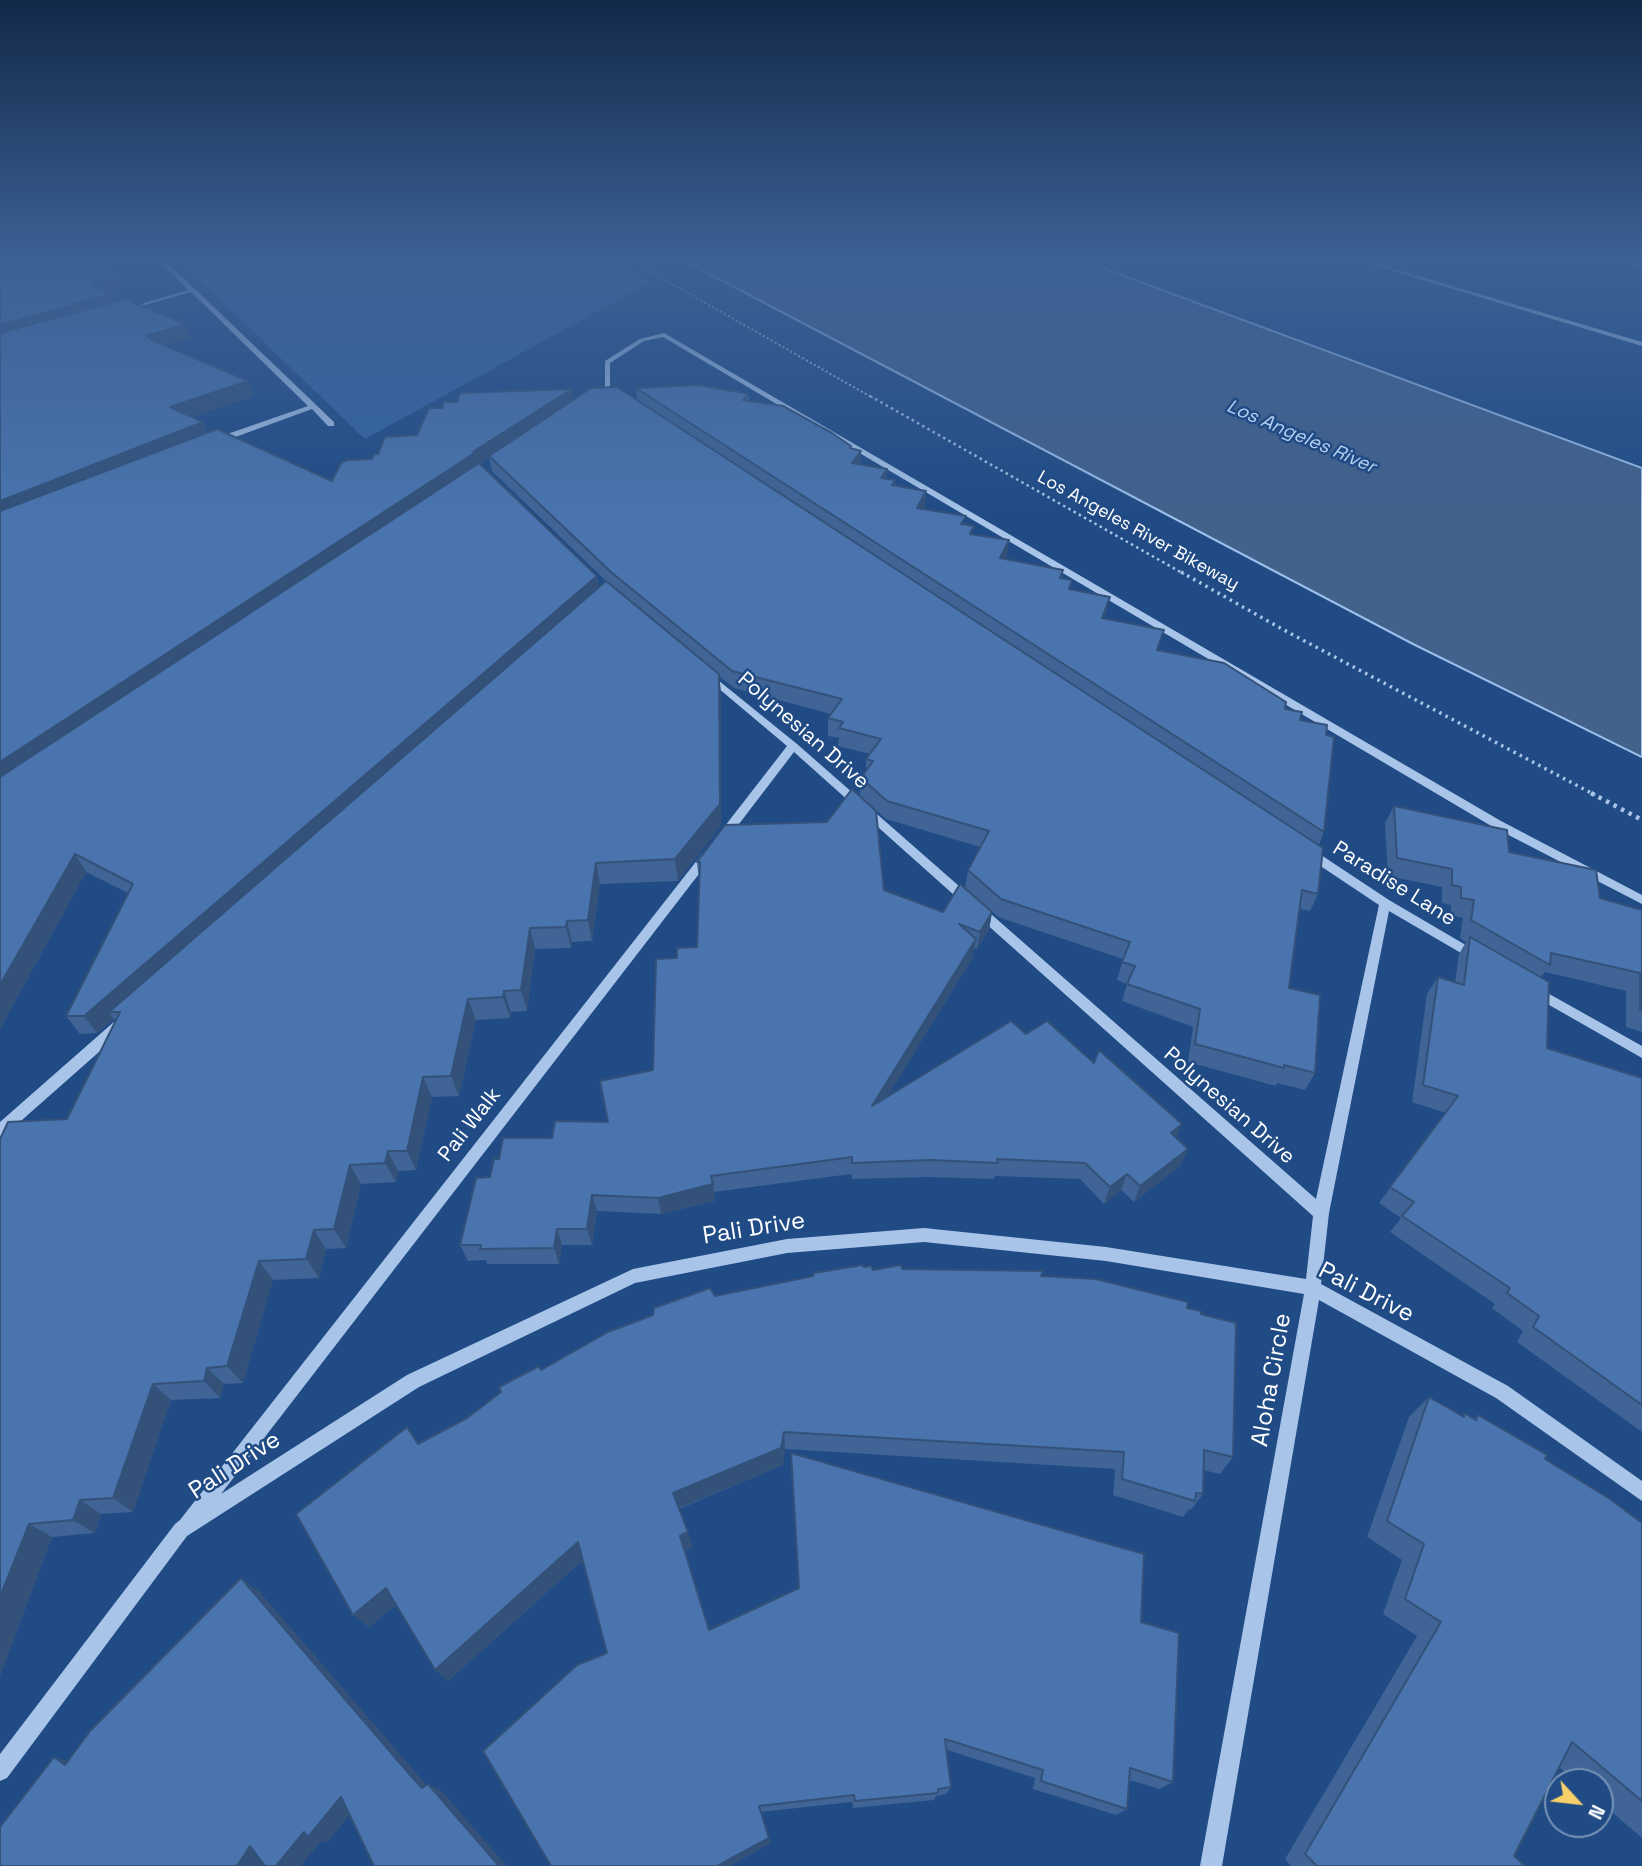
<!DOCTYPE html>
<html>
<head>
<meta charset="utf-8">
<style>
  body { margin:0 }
  #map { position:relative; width:1642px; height:1866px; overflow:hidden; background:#204b85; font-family:"Space Grotesk",sans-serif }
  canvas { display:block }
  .north { position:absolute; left:1544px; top:1768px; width:70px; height:70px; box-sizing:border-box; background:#204b85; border:2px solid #7993b6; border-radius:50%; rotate:117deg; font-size:19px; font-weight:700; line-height:28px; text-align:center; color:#fff }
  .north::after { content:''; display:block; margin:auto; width:24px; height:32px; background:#f7d069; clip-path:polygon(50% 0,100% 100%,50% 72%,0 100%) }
</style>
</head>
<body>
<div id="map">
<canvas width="1642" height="1866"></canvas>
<div class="north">N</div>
</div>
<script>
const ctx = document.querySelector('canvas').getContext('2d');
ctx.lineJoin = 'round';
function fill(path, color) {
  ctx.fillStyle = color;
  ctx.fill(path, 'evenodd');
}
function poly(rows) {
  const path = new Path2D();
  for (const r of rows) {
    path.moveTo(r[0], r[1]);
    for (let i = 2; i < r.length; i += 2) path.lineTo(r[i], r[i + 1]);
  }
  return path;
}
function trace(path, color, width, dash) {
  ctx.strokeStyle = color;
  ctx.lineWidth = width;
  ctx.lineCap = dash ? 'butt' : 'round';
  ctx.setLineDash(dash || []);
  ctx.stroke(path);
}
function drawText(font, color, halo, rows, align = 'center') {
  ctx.font = font + ' "Space Grotesk",sans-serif';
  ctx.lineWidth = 5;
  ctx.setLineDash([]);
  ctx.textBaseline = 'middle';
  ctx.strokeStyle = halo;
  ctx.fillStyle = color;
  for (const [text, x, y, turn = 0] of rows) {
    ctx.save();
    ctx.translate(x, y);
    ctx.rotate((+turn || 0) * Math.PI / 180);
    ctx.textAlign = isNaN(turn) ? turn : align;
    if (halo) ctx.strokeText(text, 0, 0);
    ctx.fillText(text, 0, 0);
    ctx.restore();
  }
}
const green = poly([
  [176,258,606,258,651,282,365,439]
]);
const water = poly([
  [679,258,1076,258,1642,468,1642,757,1413,644,679,258]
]);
const pathFar3 = poly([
  [626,258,873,398]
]);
const pathFar2 = poly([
  [870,396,1184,574]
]);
const pathFar1 = poly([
  [1181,572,1282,629,1595,795]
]);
const path = poly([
  [1591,793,1642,820]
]);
const minor = poly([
  [156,258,162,258,195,289,334,422,334,426,328,426,312,409,219,443,213,443,213,439,308,406,191,292,124,311,124,309,188,290,156,258],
  [1350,258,1357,258,1382,265,1416,258,1388,267,1642,342,1642,346,1350,258],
  [1607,258,1615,258,1642,263,1642,267,1607,258],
  [664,333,1501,821,1642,895,1642,904,1493,827,663,337,644,341,610,363,610,388,605,389,605,361,640,339,664,333],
  [708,672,797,744,1316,1199,1379,905,1304,855,1302,852,1304,849,1312,849,1389,900,1481,954,1483,957,1481,960,1473,960,1389,911,1329,1213,1321,1284,1508,1386,1642,1481,1642,1501,1496,1398,1319,1300,1222,1866,1200,1866,1304,1294,1106,1261,924,1242,787,1253,635,1283,419,1387,187,1536,7,1778,0,1781,0,1754,175,1524,180,1520,702,854,706,853,712,857,221,1494,407,1375,633,1269,787,1239,924,1228,1106,1247,1306,1279,1313,1216,794,752,726,841,718,841,716,838,718,835,787,746,705,677,703,675,708,672],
  [1535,986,1642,1046,1642,1058,1530,994,1529,991,1530,988,1535,986],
  [120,1020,125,1021,127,1025,125,1029,5,1135,0,1137,0,1122,115,1021,120,1020]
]);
const wall = poly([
  [0,258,101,258,85,262,125,289,112,294,115,301,191,338,165,346,254,396,192,417,203,422,207,433,332,481,372,459,378,454,417,435,573,400,637,400,636,388,749,394,749,401,851,446,851,449,861,465,887,469,887,479,895,480,895,486,925,506,924,509,965,524,973,534,1007,556,1005,559,1063,570,1062,579,1072,580,1070,589,1106,613,1104,619,1158,651,1285,709,1300,720,1324,832,1319,845,1318,894,1310,911,1299,909,1289,988,1315,1073,1305,1090,1277,1083,1276,1086,1188,1062,1193,1027,1122,1001,1127,984,1117,980,1123,959,998,917,965,888,968,870,980,847,886,819,860,796,861,778,866,771,866,759,870,754,838,746,839,738,828,736,828,718,831,714,734,688,719,676,721,694,721,825,678,881,600,884,592,941,572,942,571,948,535,949,527,1011,511,1012,510,1018,476,1020,459,1096,432,1097,416,1170,398,1171,396,1182,361,1184,346,1248,326,1249,319,1278,273,1280,243,1383,224,1384,220,1398,171,1400,133,1512,101,1514,95,1533,52,1537,0,1676,0,1139,67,1119,116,1021,114,1019,97,1033,80,1034,66,1016,128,893,86,872,0,1029],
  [489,458,492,471,606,581,599,587,481,464],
  [1394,806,1509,852,1600,898,1642,910,1642,1032,1626,1027,1626,991,1545,972,1541,977,1547,1048,1642,1078,1642,1432,1517,1342,1523,1331,1492,1308,1495,1304,1390,1232,1401,1218,1379,1203,1446,1113,1412,1102,1427,994,1438,977,1455,982,1459,954,1466,942,1460,938,1463,918,1451,915,1451,905,1442,903,1442,887,1388,876,1385,823],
  [697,862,884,890,943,912,992,912,989,930,977,949,974,948,973,957,887,1097,1026,1034,1176,1138,1188,1149,1180,1166,1134,1202,1121,1190,1104,1204,1080,1179,995,1176,994,1179,927,1177,852,1179,851,1174,714,1192,715,1201,661,1214,597,1211,592,1245,562,1245,559,1264,487,1264,486,1260,468,1261,460,1245,499,1159,552,1138,608,1122,653,1070,677,958,697,947,699,880],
  [864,1267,873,1270,902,1269,1041,1276,1187,1308,1233,1457,1220,1474,1203,1470,1203,1494,1191,1510,1189,1509,1183,1517,1113,1495,1115,1469,785,1449,783,1465,679,1509,693,1547,685,1551,709,1630,1141,1622,1173,1782,1160,1789,1129,1780,1127,1809,1116,1815,1033,1789,1035,1778,947,1750,951,1787,946,1794,936,1796,934,1800,853,1808,852,1802,761,1812,771,1843,730,1866,551,1866,607,1653,583,1560,448,1681,396,1605,369,1627,353,1615,419,1444,467,1418,541,1370,715,1296],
  [1429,1397,1461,1416,1464,1413,1474,1419,1478,1415,1642,1523,1642,1838,1600,1802,1600,1782,1576,1782,1559,1767,1514,1856,1525,1866,1291,1866,1285,1859,1417,1636,1383,1614,1402,1560,1367,1537,1409,1417]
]);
const shadedWall = poly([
  [66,258,101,258,69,266],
  [120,276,125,289,100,297,112,294,118,307,0,341,0,325,91,285],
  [186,324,191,338,156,349,146,336],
  [248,381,254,396,177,422,170,407],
  [572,389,574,404,489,456,489,458,0,788,0,762,474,451],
  [203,422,209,437,0,521,0,501],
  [861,451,861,466,852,463],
  [887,469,887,484,881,478],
  [926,491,925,506,916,523,917,508],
  [1009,540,1007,556,998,574,1000,558],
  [597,576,600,593,109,1012,114,1019,97,1033,84,1016],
  [1110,597,1106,613,1099,635,1102,618],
  [719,674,721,694,721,825,678,881,675,859],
  [75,854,86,872,0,1029,0,985],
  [596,863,600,884,592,941,588,920],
  [992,912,989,930,977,949,980,932],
  [567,921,572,942,571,948,566,927],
  [530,928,535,949,527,1011,521,990],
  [976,939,973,957,871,1123,872,1106],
  [504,991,511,1012,510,1018,503,997],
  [468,999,476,1020,459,1096,451,1076],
  [423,1077,432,1097,416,1170,407,1151],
  [1182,1124,1175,1141,1171,1133],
  [1188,1149,1180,1166,1134,1202,1140,1186],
  [388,1151,398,1171,396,1182,385,1163],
  [350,1165,361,1184,346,1248,334,1229],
  [1127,1174,1121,1190,1104,1204,1110,1187],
  [713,1184,715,1201,661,1214,658,1198],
  [592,1195,597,1211,592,1245,587,1229],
  [557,1229,562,1245,559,1264,554,1248],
  [314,1230,326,1249,319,1278,306,1259],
  [259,1261,273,1280,243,1383,227,1366],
  [207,1368,224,1384,220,1398,204,1381],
  [153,1384,171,1400,133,1512,113,1498],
  [784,1432,785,1449,783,1465,677,1509,673,1493],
  [80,1500,101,1514,95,1533,73,1520],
  [29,1524,52,1537,0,1676,0,1597],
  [688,1532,693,1547,685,1551,680,1536],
  [578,1542,586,1557,448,1681,435,1670],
  [241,1578,260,1592,426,1784,422,1788,411,1776],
  [386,1588,401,1601,369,1627,353,1615],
  [54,1757,82,1765,65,1765],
  [428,1784,442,1791,507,1866,499,1866],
  [341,1797,359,1804,327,1843,321,1841,301,1866,276,1866,304,1832],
  [759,1806,771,1843,730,1866,717,1866],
  [250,1846,272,1851,262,1866,237,1866]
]);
const building = poly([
  [0,258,74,258,120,276,91,285,112,294,0,325,0,258],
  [125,299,186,324,146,336,152,339,150,339,248,381,170,407,203,422,0,501,0,333,125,299],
  [698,385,749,394,743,400,783,406,832,433,851,446,850,448,861,451,852,463,887,469,881,478,895,480,892,485,926,491,917,508,966,516,961,524,974,526,970,534,1009,540,1000,558,1063,570,1060,578,1072,580,1069,589,1110,597,1102,618,1164,630,1157,650,1224,663,1286,702,1285,709,1302,712,1300,720,1327,725,1326,735,1334,737,1324,832,636,388,698,385],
  [617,387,1323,848,1318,894,1302,890,1289,988,1320,995,1315,1073,1284,1065,1284,1068,1195,1044,1200,1009,1127,984,1135,966,1122,962,1130,942,1001,899,968,870,989,831,887,801,861,778,873,761,866,759,881,739,839,728,843,722,828,718,842,699,732,671,611,572,489,456,591,388,617,387],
  [572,389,474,451,473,454,0,762,0,511,217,429,332,481,341,463,347,460,372,459,374,454,378,454,385,437,417,435,429,408,442,408,444,402,457,402,460,393,572,389],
  [479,463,597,576,84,1016,66,1016,133,884,75,854,0,985,0,777,479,463],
  [606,581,719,674,720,804,675,859,596,863,588,920,567,921,566,927,530,928,521,990,504,991,503,997,468,999,451,1076,423,1077,407,1151,388,1151,385,1163,350,1165,334,1229,314,1230,306,1259,259,1261,227,1366,207,1368,204,1381,153,1384,113,1498,80,1500,73,1520,29,1524,0,1597,0,1139,8,1122,67,1119,120,1012,109,1012,606,581],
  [852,789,876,811,884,890,943,912,960,884,992,912,980,932,959,924,976,939,872,1106,1011,1021,1026,1034,1047,1021,1094,1063,1099,1050,1182,1124,1171,1133,1188,1149,1140,1186,1127,1174,1110,1187,1085,1163,997,1159,998,1163,930,1160,852,1163,852,1157,711,1176,713,1184,658,1198,592,1195,587,1229,557,1229,554,1248,480,1249,481,1245,460,1245,476,1178,490,1177,494,1159,499,1159,503,1138,552,1138,555,1121,608,1122,600,1081,653,1070,656,959,677,958,677,948,697,947,700,862,697,862,725,825,827,822,852,789],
  [1394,806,1507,830,1509,852,1596,870,1600,898,1642,910,1642,1010,1640,1010,1640,973,1551,953,1550,965,1471,920,1474,900,1461,898,1461,887,1452,885,1452,869,1397,858,1394,806],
  [1470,937,1549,982,1547,1048,1642,1078,1642,1405,1533,1327,1539,1316,1507,1293,1510,1288,1402,1216,1414,1202,1390,1187,1458,1096,1423,1085,1438,977,1464,985,1470,937],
  [862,1265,864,1267,871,1266,873,1270,901,1265,902,1269,1043,1271,1041,1276,1096,1279,1188,1302,1187,1308,1201,1311,1201,1314,1236,1323,1233,1457,1204,1450,1203,1494,1196,1493,1195,1501,1122,1479,1124,1452,784,1432,781,1448,673,1493,688,1532,680,1536,709,1630,799,1588,791,1453,1144,1554,1141,1622,1179,1633,1173,1782,1130,1768,1127,1809,1041,1781,1043,1770,945,1739,951,1787,938,1789,938,1793,855,1801,854,1795,759,1806,769,1838,717,1866,551,1866,483,1751,577,1665,607,1653,578,1542,435,1670,386,1588,353,1615,296,1514,407,1427,418,1444,467,1418,501,1392,499,1387,539,1366,541,1370,608,1332,653,1315,654,1308,710,1288,715,1296,813,1276,814,1273,862,1265],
  [1429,1397,1464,1417,1464,1413,1476,1420,1478,1415,1547,1455,1545,1459,1610,1499,1642,1523,1642,1801,1572,1742,1514,1856,1525,1866,1317,1866,1305,1854,1441,1622,1405,1599,1424,1544,1387,1521,1429,1397],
  [241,1578,411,1776,422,1788,428,1784,499,1866,374,1866,341,1797,308,1837,304,1832,276,1866,265,1866,250,1846,237,1866,0,1866,0,1827,54,1757,65,1765,90,1731,241,1578]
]);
const farStreetnames = [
  ["Los Angeles River Bikeway",1138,531,29]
];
const farWaternames = [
  ["Los Angeles River",1301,437,23]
];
const streetNames = [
  ["Polynesian Drive",803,731,41],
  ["Paradise Lane",1394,884,32],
  ["Polynesian Drive",1229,1106,41],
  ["Pali Walk",470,1125,-52]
];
const nearStreetnames = [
  ["Pali Drive",754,1229,-9],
  ["Pali Drive",1366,1293,27],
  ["Aloha Circle",1272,1380,-80],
  ["Pali Drive",235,1466,-33]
];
fill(green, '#3464a2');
fill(water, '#42618b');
trace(water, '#9cc0eb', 2);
trace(pathFar3, '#a8c5e9', 2, [2, 2.5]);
trace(pathFar2, '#a8c5e9', 2.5, [2.5, 3.5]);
trace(pathFar1, '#a8c5e9', 3.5, [2.5, 4.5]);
trace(path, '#a8c5e9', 4.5, [3.5, 5]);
fill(minor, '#a8c5e9');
fill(wall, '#3f6495');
fill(shadedWall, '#335179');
fill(building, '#4974ad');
trace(building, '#335179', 2);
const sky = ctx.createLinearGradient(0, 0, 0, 519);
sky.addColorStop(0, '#122949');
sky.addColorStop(0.5, '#3c6194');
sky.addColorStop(1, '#3c619400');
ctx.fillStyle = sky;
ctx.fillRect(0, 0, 1642, 519);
drawText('18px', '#fff', '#204b85', farStreetnames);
drawText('italic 19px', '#b4cff1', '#204b85', farWaternames);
drawText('21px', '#fff', '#204b85', streetNames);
drawText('24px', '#fff', '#204b85', nearStreetnames);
</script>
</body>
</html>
